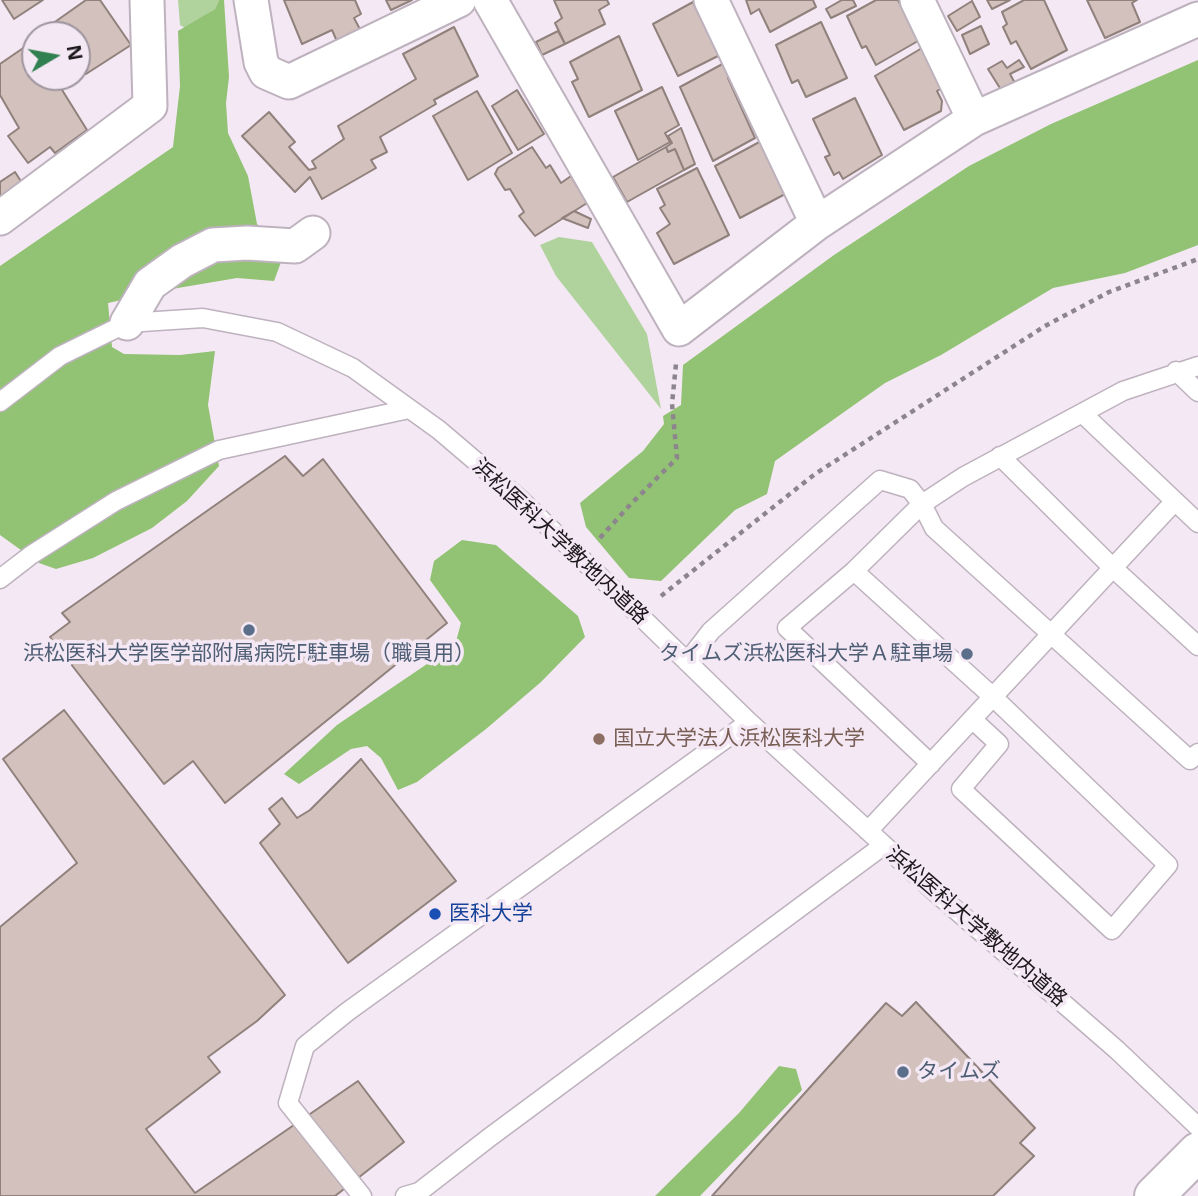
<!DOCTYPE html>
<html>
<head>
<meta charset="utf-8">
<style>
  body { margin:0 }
  #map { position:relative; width:1198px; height:1196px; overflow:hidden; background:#f4e8f4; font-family:"Open Sans",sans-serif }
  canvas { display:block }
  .north { position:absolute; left:21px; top:21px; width:70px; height:70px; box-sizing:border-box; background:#f4e8f4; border:2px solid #9e959e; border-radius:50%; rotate:80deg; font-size:19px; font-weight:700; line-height:28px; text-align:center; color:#1c181c }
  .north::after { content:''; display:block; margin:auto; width:24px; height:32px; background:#318051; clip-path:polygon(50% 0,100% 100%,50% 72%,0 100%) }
</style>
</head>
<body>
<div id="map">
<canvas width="1198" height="1196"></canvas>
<div class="north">N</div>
</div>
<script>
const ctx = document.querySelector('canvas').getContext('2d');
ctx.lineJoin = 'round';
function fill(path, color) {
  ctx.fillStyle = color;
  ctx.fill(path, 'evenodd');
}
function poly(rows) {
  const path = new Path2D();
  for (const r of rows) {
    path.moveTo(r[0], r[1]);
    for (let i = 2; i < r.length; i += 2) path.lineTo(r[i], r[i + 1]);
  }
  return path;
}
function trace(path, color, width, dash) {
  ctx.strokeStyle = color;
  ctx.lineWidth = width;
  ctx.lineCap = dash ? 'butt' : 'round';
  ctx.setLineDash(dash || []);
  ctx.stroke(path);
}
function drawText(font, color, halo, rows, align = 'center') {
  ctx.font = font + ' "Open Sans","Noto Sans JP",sans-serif';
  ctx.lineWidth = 7;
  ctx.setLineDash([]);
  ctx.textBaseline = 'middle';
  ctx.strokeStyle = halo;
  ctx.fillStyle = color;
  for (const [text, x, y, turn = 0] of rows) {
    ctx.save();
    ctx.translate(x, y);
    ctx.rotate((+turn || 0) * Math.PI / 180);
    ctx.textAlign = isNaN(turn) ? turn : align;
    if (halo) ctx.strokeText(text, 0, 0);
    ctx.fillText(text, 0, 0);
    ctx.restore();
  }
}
const green = poly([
  [178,0,219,0,215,9,185,28,180,25],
  [559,237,592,242,647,334,661,409,556,276,540,245]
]);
const forest = poly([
  [219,0,224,0,229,77,226,103,228,133,248,176,257,224,284,254,274,281,237,278,166,290,108,303,112,347,124,354,180,355,215,351,208,405,219,466,187,501,152,528,93,558,56,569,39,563,0,535,0,266,173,147,180,86,178,31,215,9],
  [1198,60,1198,245,1125,273,1053,288,941,355,885,383,775,461,767,494,735,510,661,581,629,578,586,527,580,503,643,451,664,424,663,416,681,405,683,365,834,255,969,166,1051,124],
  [462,540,496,545,578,616,585,637,541,682,486,729,417,782,398,790,381,758,367,746,351,749,299,784,284,774,337,725,455,645,461,623,430,580,434,561],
  [779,1066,796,1069,802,1090,759,1135,700,1196,655,1196,739,1113]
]);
const building = poly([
  [2,0,43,0,14,19,2,0],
  [86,0,100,0,131,45,86,74,77,61,77,35,60,35,52,24,86,0],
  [284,0,355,0,361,14,354,18,363,35,339,46,332,30,302,44,284,0],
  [386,0,412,0,391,10,386,0],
  [554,0,607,0,609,4,599,10,605,24,565,44,555,23,562,18,554,0],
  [746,0,813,0,816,7,770,32,759,9,751,14,746,0],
  [842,0,853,0,856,6,831,18,826,9,842,0],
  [876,0,898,0,918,41,876,65,866,46,862,48,847,16,876,0],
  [987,0,1010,0,992,9,987,0],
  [1024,0,1044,0,1067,50,1031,69,1016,41,1011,44,1003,27,1007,24,1002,12,1024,0],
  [1087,0,1137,0,1132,3,1140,22,1105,38,1087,0],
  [972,1,980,17,957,31,948,16,972,1],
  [693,2,699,15,704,12,717,37,712,42,720,55,678,76,653,24,693,2],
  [821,22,847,78,806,97,798,80,792,83,776,45,821,22],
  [981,26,989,44,970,54,962,35,981,26],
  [454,27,478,76,434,100,436,104,380,137,387,152,371,160,376,168,322,199,310,177,295,192,242,136,269,112,295,142,289,147,309,170,316,168,312,161,344,139,338,126,416,79,403,54,454,27],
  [558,31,565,44,542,55,536,42,558,31],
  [619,36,642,90,589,117,572,82,578,79,570,62,619,36],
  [32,42,35,47,35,77,54,77,87,130,55,153,50,147,28,163,8,136,19,128,0,95,0,64,32,42],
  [922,48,942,88,937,91,942,101,941,111,904,130,875,76,922,48],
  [1019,60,1024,67,1010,74,1016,85,1003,93,988,69,1002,61,1007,68,1019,60],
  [728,61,735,73,728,78,755,138,713,161,680,87,728,61],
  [662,87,679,125,665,133,670,142,638,160,615,111,662,87],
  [517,90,544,134,518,150,492,106,517,90],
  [477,91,512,153,468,180,433,116,477,91],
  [855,98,882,155,843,179,839,172,834,175,825,157,830,155,813,119,855,98],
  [681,128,695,164,684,170,675,149,668,152,666,147,672,143,668,136,681,128],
  [763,140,789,192,740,218,715,166,763,140],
  [532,147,546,168,550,165,561,183,571,176,587,203,535,236,519,216,524,212,510,189,505,190,495,174,498,168,532,147],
  [666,147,668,152,675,149,684,170,627,202,613,177,666,147],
  [697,168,729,235,674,264,657,233,670,224,660,208,665,205,657,189,697,168],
  [15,172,24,186,0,205,0,182,15,172],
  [574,211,591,219,588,228,562,218,574,211],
  [285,456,303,476,323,459,447,623,225,803,193,761,164,784,50,637,70,622,62,613,285,456],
  [64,710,285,995,257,1021,208,1057,220,1072,146,1129,195,1193,358,1081,404,1142,335,1196,0,1196,0,927,77,863,3,759,64,710],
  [361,759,456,881,348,963,260,843,280,824,269,809,282,798,297,818,310,810,361,759],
  [916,1002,1035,1128,1020,1143,1034,1156,993,1196,712,1196,886,1003,902,1016,916,1002]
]);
const path = poly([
  [600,538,628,507,677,458,672,404,676,364],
  [661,596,815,474,1045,326,1109,292,1198,259]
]);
const lane = poly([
  [1176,371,1198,392],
  [0,402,60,356,127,323,203,318,277,332,353,368,439,430,520,499,749,722,934,891,1117,1050,1198,1127],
  [1083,414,1198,523],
  [1000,456,1113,568,1198,646],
  [854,571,992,696,1168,865,1112,930,961,789,999,744,972,719],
  [0,579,31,555,116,501,219,450,409,409],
  [687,662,711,631,880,480,910,489,922,504,934,528,1190,760,1198,753],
  [931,764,787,628,854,571,922,504,963,477,1123,391,1198,366],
  [868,831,1175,501],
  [362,1196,288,1103,305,1046,347,1012,749,722],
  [405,1196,419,1192,490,1137,884,845]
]);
const street = poly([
  [251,0,261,62,266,72,289,82,459,0],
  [490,0,679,329,817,223,974,119,1198,19],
  [711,0,817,223],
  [917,0,974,119],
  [0,218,150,106,147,0],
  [127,323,150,284,182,261,213,245,247,243,295,246,313,233]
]);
const secondary = poly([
  [1154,1196,1198,1152]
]);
const markers = [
  [249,630,7,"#5c6f8a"],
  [967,654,7,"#5c6f8a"],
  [599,739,7,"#8d6e63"],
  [435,914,7,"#1a4fb4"],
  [903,1072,7,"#5c6f8a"]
];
const streetNames = [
  ["浜松医科大学敷地内道路",560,542,43],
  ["浜松医科大学敷地内道路",976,927,41]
];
const serviceNames = [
  ["浜松医科大学医学部附属病院F駐車場（職員用）",249,654],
  ["タイムズ浜松医科大学Ａ駐車場",953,654,"right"],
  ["タイムズ",917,1072,"left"]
];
const educationNames = [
  ["国立大学法人浜松医科大学",613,739]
];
const transitNames = [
  ["医科大学",449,914]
];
fill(green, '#b0d29c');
fill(forest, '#92c273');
fill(building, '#d2c1bc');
trace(building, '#90817c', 2);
trace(lane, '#bdb2bd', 21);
trace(street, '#bdb2bd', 37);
trace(secondary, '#bdb2bd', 42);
trace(path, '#8d858d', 4.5, [5, 5]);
trace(lane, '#fff', 18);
trace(street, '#fff', 33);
trace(secondary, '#fff', 38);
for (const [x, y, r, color] of markers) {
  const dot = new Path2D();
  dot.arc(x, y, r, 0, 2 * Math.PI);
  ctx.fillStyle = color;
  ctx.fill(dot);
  trace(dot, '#f4e8f4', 2.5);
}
drawText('21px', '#1c181c', '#f4e8f4', streetNames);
drawText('21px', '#4e5e75', '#f4e8f4', serviceNames);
drawText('21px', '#785e54', '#f4e8f4', educationNames, 'left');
drawText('21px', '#164399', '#f4e8f4', transitNames, 'left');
</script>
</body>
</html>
